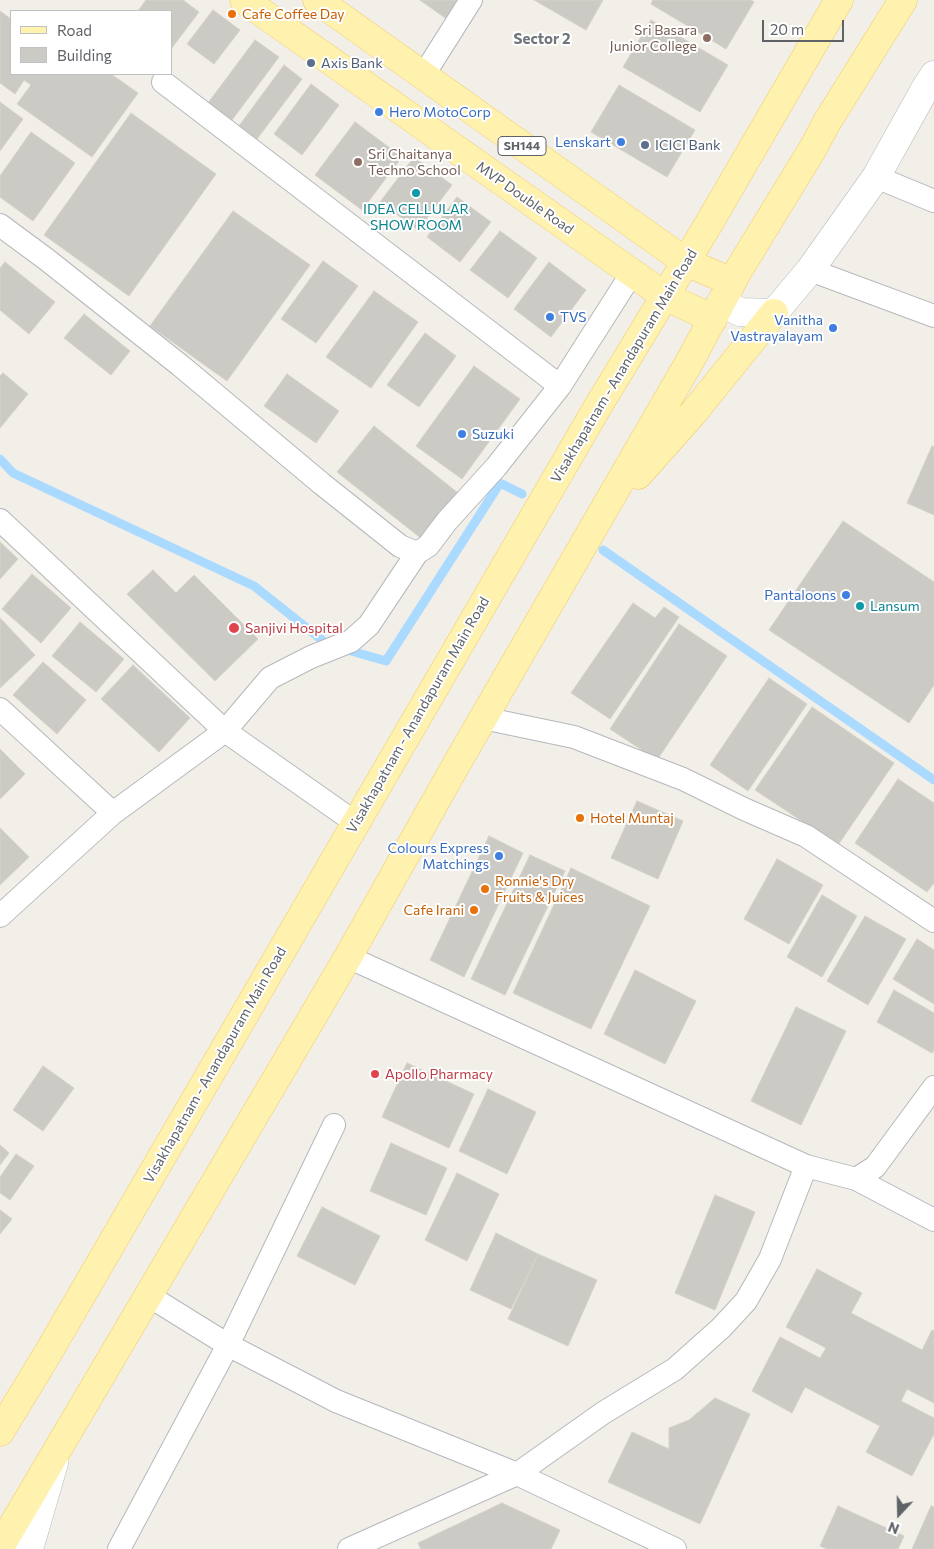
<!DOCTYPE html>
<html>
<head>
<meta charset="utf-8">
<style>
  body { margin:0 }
  #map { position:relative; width:934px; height:1549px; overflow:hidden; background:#f1efe8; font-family:Commissioner,sans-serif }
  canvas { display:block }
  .legend { position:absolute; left:10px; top:10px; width:162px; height:65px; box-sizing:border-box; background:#fff; border:1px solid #bfc1c3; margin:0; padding:6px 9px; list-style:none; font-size:15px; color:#5f6368 }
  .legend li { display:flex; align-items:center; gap:10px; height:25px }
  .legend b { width:25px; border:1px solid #bfc1c3 }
  .north { position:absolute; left:874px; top:1489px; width:50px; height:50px; -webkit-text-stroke:4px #fff; paint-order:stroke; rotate:201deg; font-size:14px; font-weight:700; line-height:20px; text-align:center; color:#5f6368 }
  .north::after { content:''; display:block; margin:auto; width:18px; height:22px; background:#5f6368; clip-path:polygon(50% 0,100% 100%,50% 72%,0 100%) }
  .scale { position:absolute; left:762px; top:20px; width:82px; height:22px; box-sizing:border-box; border:2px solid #5f6368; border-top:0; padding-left:6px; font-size:15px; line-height:18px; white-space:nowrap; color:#5f6368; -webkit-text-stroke:4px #fff; paint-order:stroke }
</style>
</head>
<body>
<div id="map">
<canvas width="934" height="1549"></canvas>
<ul class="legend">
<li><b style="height:6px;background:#fff2af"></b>Road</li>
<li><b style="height:14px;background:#cccac5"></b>Building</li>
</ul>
<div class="north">N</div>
<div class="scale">20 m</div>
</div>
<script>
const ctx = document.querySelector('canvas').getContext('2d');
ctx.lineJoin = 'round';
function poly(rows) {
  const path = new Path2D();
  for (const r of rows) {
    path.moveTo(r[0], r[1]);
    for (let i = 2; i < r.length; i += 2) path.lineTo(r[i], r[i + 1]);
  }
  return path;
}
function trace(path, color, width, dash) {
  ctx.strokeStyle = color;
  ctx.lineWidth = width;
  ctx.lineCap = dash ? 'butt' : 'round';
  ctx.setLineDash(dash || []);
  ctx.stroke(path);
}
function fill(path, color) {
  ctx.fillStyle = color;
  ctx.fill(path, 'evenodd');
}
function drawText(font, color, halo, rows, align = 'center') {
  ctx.font = font + ' Commissioner,sans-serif';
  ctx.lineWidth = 4;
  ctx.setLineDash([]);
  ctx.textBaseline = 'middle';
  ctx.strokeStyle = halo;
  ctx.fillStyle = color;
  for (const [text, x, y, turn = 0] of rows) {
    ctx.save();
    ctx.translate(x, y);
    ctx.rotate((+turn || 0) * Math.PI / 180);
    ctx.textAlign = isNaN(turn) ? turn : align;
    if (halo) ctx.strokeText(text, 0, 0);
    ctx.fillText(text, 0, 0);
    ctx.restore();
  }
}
const stream = poly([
  [0,459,13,473,254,586,327,644,386,661,500,483,522,494],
  [603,550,934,780]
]);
const building = poly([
  [146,0,183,0,199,12,171,49,171,11,138,11,146,0],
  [420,0,462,0,448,20,420,0],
  [534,0,603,0,586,30,534,0],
  [653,0,751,0,754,2,726,49,651,4,653,0],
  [213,10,240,30,214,64,187,44,213,10],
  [0,11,11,19,11,74,111,74,138,93,92,157,17,104,31,85,24,80,15,94,0,83,0,11],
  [651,20,728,65,700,112,623,67,651,20],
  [255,40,279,57,232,120,208,103,255,40],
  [284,65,302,79,257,139,239,126,284,65],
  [311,84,339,105,302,155,274,134,311,84],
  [619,85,695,130,667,177,591,132,619,85],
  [0,102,23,119,0,151,0,102],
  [131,113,216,174,129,296,44,235,131,113],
  [355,122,402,157,362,210,315,175,355,122],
  [31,132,75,163,33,221,0,197,0,176,31,132],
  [414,157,452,185,418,230,380,202,414,157],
  [457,197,491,222,460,262,427,237,457,197],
  [233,211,310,265,227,381,150,326,233,211],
  [500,231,537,258,508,298,470,270,500,231],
  [323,261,358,286,316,343,281,319,323,261],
  [5,262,55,302,29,334,0,310,0,268,5,262],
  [549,262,586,290,551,337,514,309,549,262],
  [374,291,418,322,371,388,326,357,374,291],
  [84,314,130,351,111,375,64,338,84,314],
  [425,333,456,356,419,407,387,385,425,333],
  [474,366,520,399,462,479,416,446,474,366],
  [3,373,28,394,0,428,0,376,3,373],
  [287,374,339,411,316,443,264,406,287,374],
  [374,426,458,493,422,539,337,472,374,426],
  [932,446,934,447,934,515,907,503,932,446],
  [843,521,934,582,934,685,909,723,769,630,843,521],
  [0,542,18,559,0,579,0,542],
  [153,570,176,593,194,575,258,639,215,681,127,594,153,570],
  [32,574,71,608,41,643,2,609,32,574],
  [633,603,655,618,664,607,679,617,610,719,571,693,633,603],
  [0,618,35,655,0,688,0,618],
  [80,622,124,659,96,692,52,656,80,622],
  [679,624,727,656,657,760,610,729,679,624],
  [43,662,86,700,57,734,13,695,43,662],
  [133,665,190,718,159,752,101,699,133,665],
  [769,678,807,704,748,791,710,765,769,678],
  [812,707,894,763,838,845,755,790,812,707],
  [0,749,25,774,0,799,0,749],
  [898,779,934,803,934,883,927,892,855,843,898,779],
  [637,801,683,821,658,879,611,858,637,801],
  [0,828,29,857,0,885,0,828],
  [489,836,523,853,464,977,430,960,489,836],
  [530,855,565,871,505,995,471,979,530,855],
  [777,859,823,885,789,944,744,919,777,859],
  [571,868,650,906,591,1029,513,993,571,868],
  [822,895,857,916,822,977,787,957,822,895],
  [865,916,906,939,868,1005,827,981,865,916],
  [917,939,934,950,934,1004,893,979,917,939],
  [635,970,696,1001,665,1064,604,1034,635,970],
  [894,990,934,1013,934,1050,932,1053,877,1022,894,990],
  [796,1007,846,1031,801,1125,751,1101,796,1007],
  [407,1063,474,1094,449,1148,382,1117,407,1063],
  [43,1066,74,1088,43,1131,13,1110,43,1066],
  [488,1089,536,1112,507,1174,459,1151,488,1089],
  [391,1143,447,1168,426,1215,370,1191,391,1143],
  [0,1145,9,1153,0,1165,0,1145],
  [16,1154,34,1166,10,1200,0,1193,0,1177,16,1154],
  [457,1173,499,1194,467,1261,425,1240,457,1173],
  [715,1195,755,1212,715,1310,675,1293,715,1195],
  [322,1207,380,1236,355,1285,297,1256,322,1207],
  [0,1210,12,1219,0,1234,0,1210],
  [496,1233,538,1254,511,1309,470,1290,496,1233],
  [538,1254,597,1280,568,1346,508,1319,538,1254],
  [817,1269,862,1293,851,1313,922,1350,932,1330,934,1331,934,1403,907,1389,901,1401,934,1418,934,1434,912,1476,866,1452,880,1426,805,1387,792,1413,752,1391,780,1337,820,1358,826,1348,786,1327,817,1269],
  [715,1398,750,1414,700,1524,608,1482,632,1432,669,1449,669,1428,689,1420,715,1398],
  [502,1503,560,1530,551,1549,421,1549,418,1543,502,1503],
  [838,1506,904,1536,898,1549,827,1549,820,1546,838,1506],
  [931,1506,934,1507,934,1549,912,1549,931,1506]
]);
const street = poly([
  [423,76,471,0],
  [163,82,560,386],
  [876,177,934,201],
  [0,225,46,259,181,366,322,484,400,546,417,553,428,546,447,521,496,467,560,386,632,273],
  [810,270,934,316],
  [0,520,225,731,356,823],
  [0,709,113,813],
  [483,718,574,737,683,779,744,809,806,836,934,921],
  [0,916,113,813,225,731,270,678,311,657,351,641,369,625,417,553],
  [348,957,806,1166,856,1179,875,1167,934,1087],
  [856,1179,934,1220],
  [149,1296,228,1345,336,1401,517,1474,675,1549],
  [119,1549,228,1345,334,1125],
  [349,1549,517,1474,603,1413,675,1369,721,1328,746,1301,770,1259,806,1166]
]);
const secondary = poly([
  [721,302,740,312,774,313,810,270,876,177,925,89,934,75],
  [29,1549,54,1463]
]);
const primary = poly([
  [244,0,665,296,713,319],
  [317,0,686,262,732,282],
  [638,475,694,412,774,313],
  [0,1432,48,1353,597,408,708,225,839,0],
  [0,1547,348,957,456,765,690,361,738,271,812,150,827,122,903,0]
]);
const markers = [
  [232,14,5,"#e8710a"],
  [707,38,5,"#8d6e63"],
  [311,63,5,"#5c6f8a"],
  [379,112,5,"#3f7fe0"],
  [621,142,5,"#3f7fe0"],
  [645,145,5,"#5c6f8a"],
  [358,162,5,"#8d6e63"],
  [416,193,5,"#0f9aa8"],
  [550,317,5,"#3f7fe0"],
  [833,328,5,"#3f7fe0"],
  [462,434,5,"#3f7fe0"],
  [846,595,5,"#3f7fe0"],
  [860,606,5,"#0f9aa8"],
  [234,628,6,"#e0444e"],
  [580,818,5,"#e8710a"],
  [499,856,5,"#3f7fe0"],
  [485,889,5,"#e8710a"],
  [474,910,5,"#e8710a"],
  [375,1074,5,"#e0444e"]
];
const shields = [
  [522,146,48]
];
const shieldNames = [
  ["SH144",522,146]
];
const foodNames = [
  ["Cafe Coffee Day",242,14],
  ["Hotel Muntaj",590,818],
  ["Ronnie's Dry",495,881],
  ["Fruits & Juices",495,897],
  ["Cafe Irani",464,910,"right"]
];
const educationNames = [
  ["Sri Basara",697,30],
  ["Junior College",697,46],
  ["Sri Chaitanya",368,154,"left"],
  ["Techno School",368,170,"left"]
];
const serviceNames = [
  ["Axis Bank",321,63],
  ["ICICI Bank",655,145]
];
const shopNames = [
  ["Hero MotoCorp",389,112,"left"],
  ["Lenskart",611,142],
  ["TVS",560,317,"left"],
  ["Vanitha",823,320],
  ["Vastrayalayam",823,336],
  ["Suzuki",472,434,"left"],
  ["Pantaloons",836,595],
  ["Colours Express",489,848],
  ["Matchings",489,864]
];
const streetNames = [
  ["MVP Double Road",525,198,35],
  ["Visakhapatnam - Anandapuram Main Road",624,366,-59],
  ["Visakhapatnam - Anandapuram Main Road",418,715,-60],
  ["Visakhapatnam - Anandapuram Main Road",215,1065,-60]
];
const cultureNames = [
  ["IDEA CELLULAR",416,209],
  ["SHOW ROOM",416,225],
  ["Lansum",870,606,"left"]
];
const healthNames = [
  ["Sanjivi Hospital",245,628],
  ["Apollo Pharmacy",385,1074]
];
const neighbourhoodNames = [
  ["Sector 2",542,39]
];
trace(stream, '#aadaff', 9);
fill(building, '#cccac5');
trace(building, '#d6d1c6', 1);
trace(street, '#b5b8bc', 24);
trace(secondary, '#b6babf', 29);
trace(primary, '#f2c960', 29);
trace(street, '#fff', 22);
trace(secondary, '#fff', 28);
trace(primary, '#fff2af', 28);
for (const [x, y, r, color] of markers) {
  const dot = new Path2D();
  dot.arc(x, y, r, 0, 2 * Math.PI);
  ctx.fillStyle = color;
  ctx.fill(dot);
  trace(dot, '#fff', 2);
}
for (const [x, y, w] of shields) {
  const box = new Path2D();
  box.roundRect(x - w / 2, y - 9.5, w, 19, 4);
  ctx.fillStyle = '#fff';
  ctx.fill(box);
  trace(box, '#5f6368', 1);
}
drawText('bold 12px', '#5f6368', null, shieldNames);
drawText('14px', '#c56008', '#fff', foodNames, 'left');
drawText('14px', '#785e54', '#fff', educationNames, 'right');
drawText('14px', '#4e5e75', '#fff', serviceNames, 'left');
drawText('14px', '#366cbe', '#fff', shopNames, 'right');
drawText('14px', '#5f6368', '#fff', streetNames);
drawText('14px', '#0d838f', '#fff', cultureNames);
drawText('14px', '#be3a42', '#fff', healthNames, 'left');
drawText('bold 15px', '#70757a', '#fff', neighbourhoodNames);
</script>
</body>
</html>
